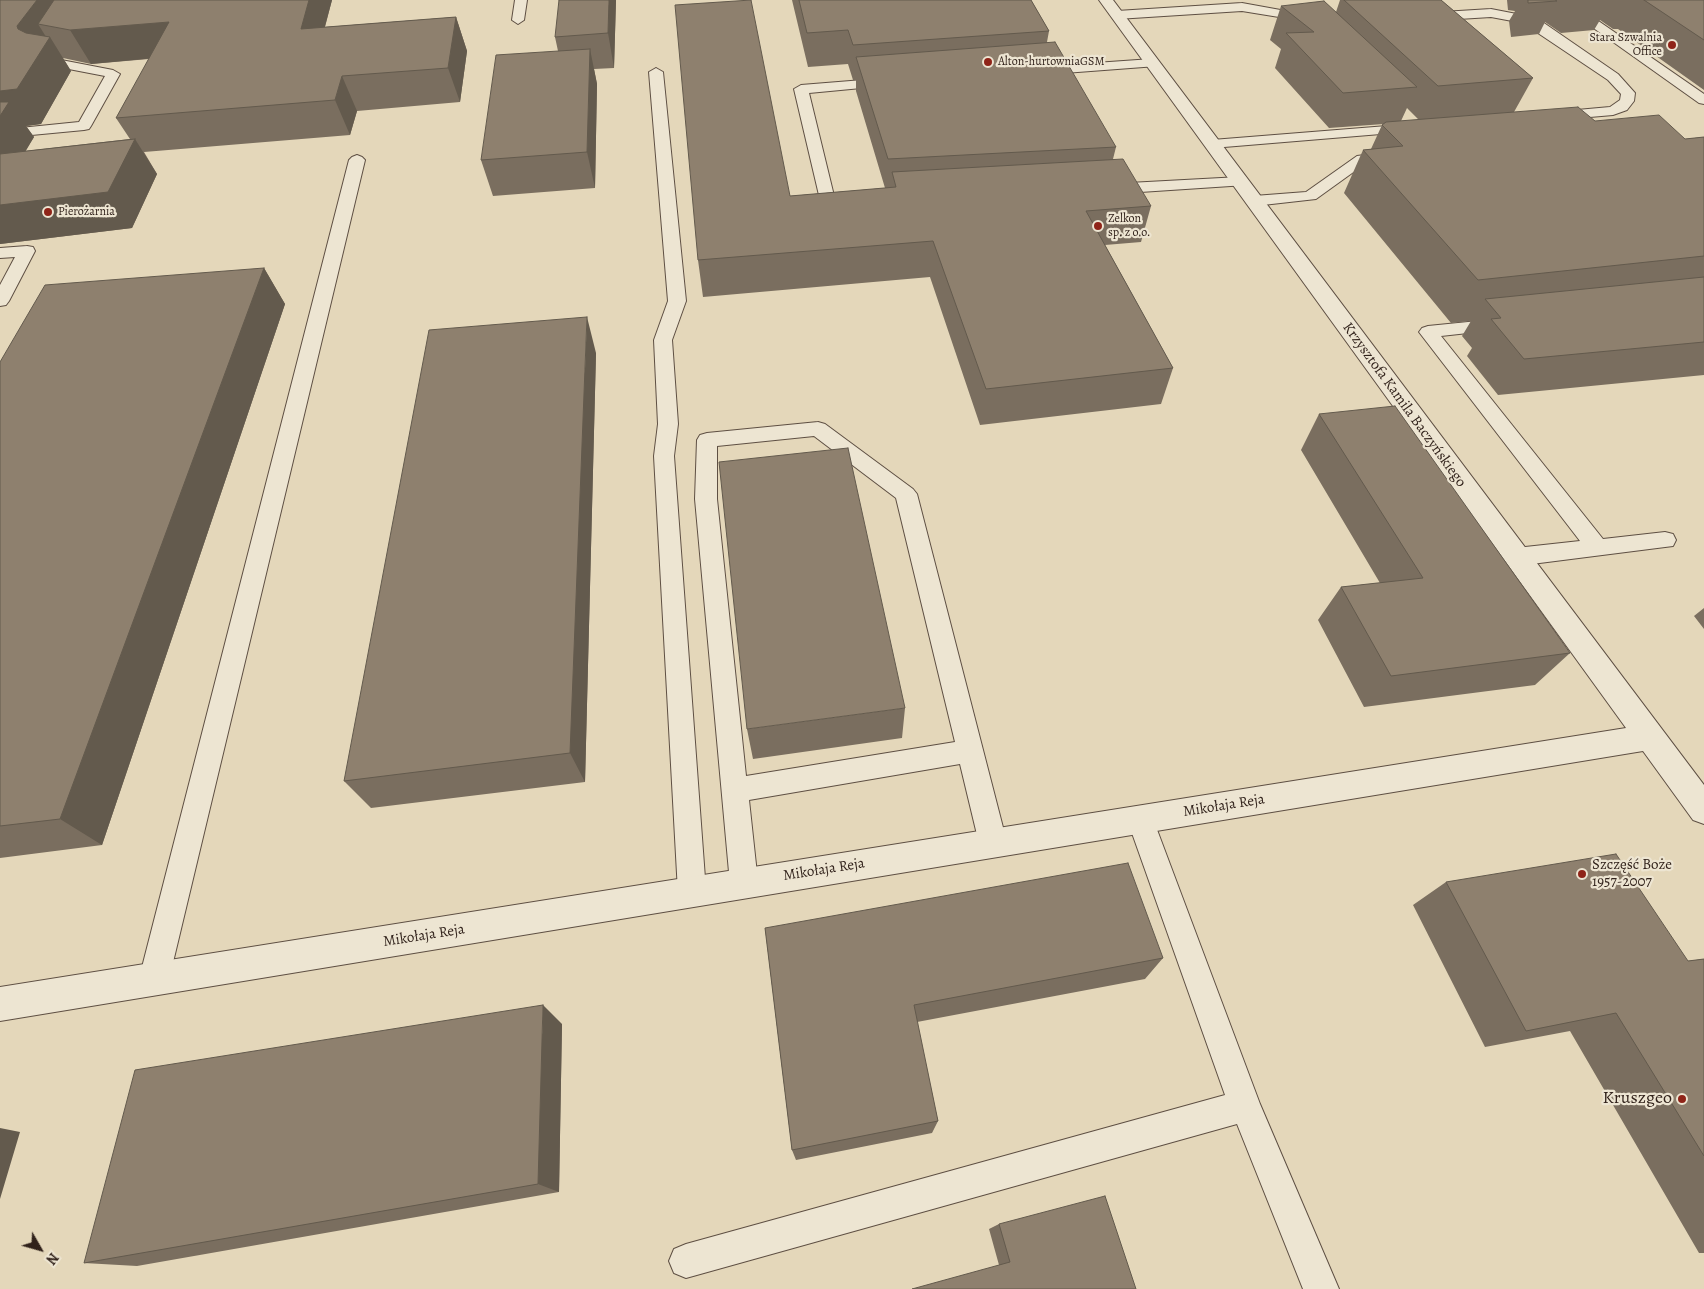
<!DOCTYPE html>
<html>
<head>
<meta charset="utf-8">
<style>
  body { margin:0 }
  #map { position:relative; width:1704px; height:1289px; overflow:hidden; background:#e4d7ba; font-family:Alegreya,serif }
  canvas { display:block }
  .north { position:absolute; left:15px; top:1224px; width:50px; height:50px; -webkit-text-stroke:4px #ede5d2; paint-order:stroke; rotate:128deg; font-size:14px; font-weight:700; line-height:20px; text-align:center; color:#31221b }
  .north::after { content:''; display:block; margin:auto; width:18px; height:22px; background:#31221b; clip-path:polygon(50% 0,100% 100%,50% 72%,0 100%) }
</style>
</head>
<body>
<div id="map">
<canvas width="1704" height="1289"></canvas>
<div class="north">N</div>
</div>
<script>
const ctx = document.querySelector('canvas').getContext('2d');
ctx.lineJoin = 'round';
function poly(rows) {
  const path = new Path2D();
  for (const r of rows) {
    path.moveTo(r[0], r[1]);
    for (let i = 2; i < r.length; i += 2) path.lineTo(r[i], r[i + 1]);
  }
  return path;
}
function trace(path, color, width, dash) {
  ctx.strokeStyle = color;
  ctx.lineWidth = width;
  ctx.lineCap = dash ? 'butt' : 'round';
  ctx.setLineDash(dash || []);
  ctx.stroke(path);
}
function fill(path, color) {
  ctx.fillStyle = color;
  ctx.fill(path, 'evenodd');
}
function drawText(font, color, halo, rows, align = 'center') {
  ctx.font = font + ' Alegreya,serif';
  ctx.lineWidth = 4.5;
  ctx.setLineDash([]);
  ctx.textBaseline = 'middle';
  ctx.strokeStyle = halo;
  ctx.fillStyle = color;
  for (const [text, x, y, turn = 0] of rows) {
    ctx.save();
    ctx.translate(x, y);
    ctx.rotate((+turn || 0) * Math.PI / 180);
    ctx.textAlign = isNaN(turn) ? turn : align;
    if (halo) ctx.strokeText(text, 0, 0);
    ctx.fillText(text, 0, 0);
    ctx.restore();
  }
}
const lane = poly([
  [82,0,94,0,56,59,113,70,120,74,91,126,89,129,84,130,0,138,0,130,79,122,105,76,48,65,41,61,82,0],
  [515,0,527,0,524,20,518,24,512,20,515,0],
  [1554,0,1568,0,1704,94,1704,104,1699,103,1554,0],
  [1242,3,1286,11,1314,22,1315,25,1309,29,1279,17,1242,11,1117,19,1111,15,1117,11,1242,3],
  [1491,9,1527,16,1541,21,1618,74,1635,93,1634,101,1627,110,1613,115,1555,120,1550,119,1548,116,1550,113,1555,112,1610,107,1620,100,1621,94,1608,80,1523,23,1491,17,1426,21,1420,17,1426,13,1491,9],
  [1152,59,1157,60,1159,63,1157,66,1038,75,1031,71,1038,67,1152,59],
  [656,68,663,72,686,301,672,340,678,424,674,456,706,892,702,902,692,906,682,902,678,892,654,456,658,424,654,340,668,301,649,72,656,68],
  [888,78,895,82,893,85,809,93,835,200,849,198,855,200,857,203,855,206,849,208,828,210,822,208,794,89,801,85,888,78],
  [1412,124,1417,125,1419,128,1417,131,1212,148,1207,147,1205,144,1207,141,1212,140,1412,124],
  [1387,152,1392,154,1395,157,1392,160,1366,163,1316,199,1254,206,1248,204,1246,201,1248,198,1254,196,1306,192,1357,156,1387,152],
  [357,155,362,157,365,160,169,979,164,989,154,994,144,989,139,979,349,160,352,157,357,155],
  [1240,177,1246,179,1248,182,1246,185,1110,194,1104,192,1102,189,1104,186,1110,184,1240,177],
  [27,246,33,247,35,251,9,301,6,305,0,306,0,285,15,257,0,258,0,248,27,246],
  [1498,319,1504,321,1507,325,1504,329,1441,336,1603,539,1665,532,1673,534,1676,540,1673,546,1516,566,1508,563,1505,557,1508,551,1516,548,1580,541,1419,332,1422,328,1428,326,1498,319],
  [818,422,825,424,913,489,917,494,1007,843,1003,852,993,856,983,852,979,843,960,764,749,800,758,883,754,893,744,896,734,893,730,883,695,499,697,440,700,435,707,433,818,422],
  [814,436,896,498,955,742,746,776,717,499,717,446,814,436],
  [1140,807,1149,810,1153,819,1260,1104,1339,1289,1303,1289,1237,1124,686,1278,674,1273,669,1261,674,1249,686,1244,1225,1095,1127,819,1131,810,1140,807]
]);
const street = poly([
  [1099,0,1113,0,1704,785,1704,824,1693,820,1643,751,0,1021,0,987,1626,728,1099,0]
]);
const wall = poly([
  [0,0,332,0,325,27,456,17,467,51,460,102,357,111,350,135,144,152,157,174,132,228,0,244],
  [63,58,91,64,149,59,116,118,130,139,25,151,34,137,26,126,41,124,71,71],
  [616,0,614,68,594,69,597,84,595,188,493,196,481,160,558,51,555,37],
  [792,0,1031,0,1049,31,1047,42,1116,147,1113,159,1151,206,1141,242,1105,245,1173,368,1161,404,980,425,930,277,703,297,698,260,790,196,885,188,856,91,856,80,853,80,848,64,808,67],
  [1340,0,1441,0,1533,78,1514,112,1595,121,1685,139,1704,137,1704,375,1498,395,1467,356,1472,348,1462,336,1471,321,1451,323,1344,193,1363,150,1371,149,1382,125,1384,124,1329,128,1275,68,1281,49,1270,40,1281,6,1336,12],
  [1407,108,1419,120,1401,121],
  [1507,0,1704,0,1704,90,1618,29,1613,29,1600,20,1594,30,1561,33,1545,22,1539,34,1511,37,1509,21,1515,11,1508,10],
  [264,268,285,304,102,845,0,858,0,362],
  [596,353,585,782,371,808,344,781],
  [1319,414,1570,653,1535,685,1364,707,1318,620,1341,587,1380,583,1301,450],
  [1704,608,1704,629,1694,616],
  [905,708,902,738,753,759,747,729],
  [1446,882,1688,961,1704,959,1704,1253,1699,1253,1570,1031,1485,1047,1413,905],
  [765,928,1163,958,1145,979,917,1022,938,1121,932,1133,796,1160,792,1150],
  [562,1024,559,1192,137,1266,84,1263],
  [999,1224,1136,1289,999,1265,989,1229]
]);
const shadedWall = poly([
  [37,0,81,0,38,24,48,40,50,37,71,71,41,124,26,126,34,137,1,193,0,192,0,91,18,29,17,26],
  [309,0,332,0,315,63,301,29],
  [609,0,616,0,614,68,608,33],
  [456,17,467,51,460,102,448,68],
  [169,22,187,55,91,64,70,30],
  [590,49,597,84,595,188,587,152],
  [342,76,357,111,350,135,335,100],
  [135,139,157,174,132,228,0,244,0,205],
  [264,268,285,304,102,845,60,819],
  [587,317,596,353,585,782,570,753],
  [543,1005,562,1024,559,1192,538,1184],
  [0,1128,20,1132,0,1199]
]);
const building = poly([
  [0,0,37,0,17,26,18,29,26,33,50,37,17,89,0,91,0,0],
  [54,0,309,0,301,29,456,17,448,68,342,76,335,100,116,118,169,22,70,30,38,24,54,0],
  [559,0,609,0,608,33,555,37,559,0],
  [751,0,790,196,896,187,892,172,1123,159,1151,206,1086,211,1173,368,986,389,933,241,698,260,675,5,751,0],
  [799,0,1031,0,1049,31,853,45,848,30,807,33,799,0],
  [1344,0,1441,0,1533,78,1438,86,1344,0],
  [1528,0,1555,0,1557,1,1528,3,1528,0],
  [1644,0,1704,0,1704,40,1644,0],
  [1324,1,1417,87,1343,93,1286,33,1314,32,1281,6,1324,1],
  [1055,42,1116,147,888,159,856,57,1055,42],
  [590,49,587,152,481,160,496,55,590,49],
  [0,102,9,102,0,116,0,102],
  [1578,107,1595,121,1659,115,1685,139,1704,137,1704,256,1478,280,1363,150,1403,146,1382,125,1386,122,1578,107],
  [135,139,108,192,0,205,0,154,135,139],
  [264,268,60,819,0,826,0,362,45,285,264,268],
  [1704,277,1704,342,1524,359,1491,319,1501,318,1485,299,1704,277],
  [587,317,570,753,344,781,429,330,587,317],
  [1395,406,1570,653,1391,676,1341,587,1423,578,1319,414,1395,406],
  [848,448,905,708,747,729,719,462,848,448],
  [1616,854,1688,961,1704,959,1704,1156,1616,1013,1526,1031,1446,882,1616,854],
  [1128,863,1163,958,914,1005,938,1121,792,1150,765,928,1128,863],
  [543,1005,538,1184,84,1263,135,1070,543,1005],
  [1105,1196,1136,1289,912,1289,1010,1262,999,1224,1105,1196]
]);
const markers = [
  [1672,45,5,"#8f2418"],
  [988,62,5,"#8f2418"],
  [48,212,5,"#8f2418"],
  [1098,226,5,"#8f2418"],
  [1582,874,5,"#8f2418"],
  [1682,1099,5,"#8f2418"]
];
const farPoinames = [
  ["Stara Szwalnia",1662,38,"right"],
  ["Office",1662,52,"right"],
  ["Alton-hurtowniaGSM",998,62],
  ["Pierożarnia",58,212],
  ["Zelkon",1108,219],
  ["sp. z o.o.",1108,233]
];
const streetNames = [
  ["Krzysztofa Kamila Baczyńskiego",1404,405,54],
  ["Mikołaja Reja",1224,806,-9],
  ["Mikołaja Reja",824,870,-9],
  ["Mikołaja Reja",424,936,-9]
];
const poiNames = [
  ["Szczęść Boże",1592,865],
  ["1957-2007",1592,882]
];
const nearPoinames = [
  ["Kruszgeo",1672,1099]
];
trace(lane, '#5e4f43', 2);
trace(street, '#5e4f43', 2);
fill(lane, '#ede5d2');
fill(street, '#ede5d2');
fill(wall, '#7a6e5f');
fill(shadedWall, '#635a4d');
fill(building, '#8e806e');
trace(building, '#635a4d', 1);
for (const [x, y, r, color] of markers) {
  const dot = new Path2D();
  dot.arc(x, y, r, 0, 2 * Math.PI);
  ctx.fillStyle = color;
  ctx.fill(dot);
  trace(dot, '#ede5d2', 2);
}
drawText('12px', '#31221b', '#ede5d2', farPoinames, 'left');
drawText('15px', '#31221b', '#ede5d2', streetNames);
drawText('15px', '#31221b', '#ede5d2', poiNames, 'left');
drawText('18px', '#31221b', '#ede5d2', nearPoinames, 'right');
</script>
</body>
</html>
